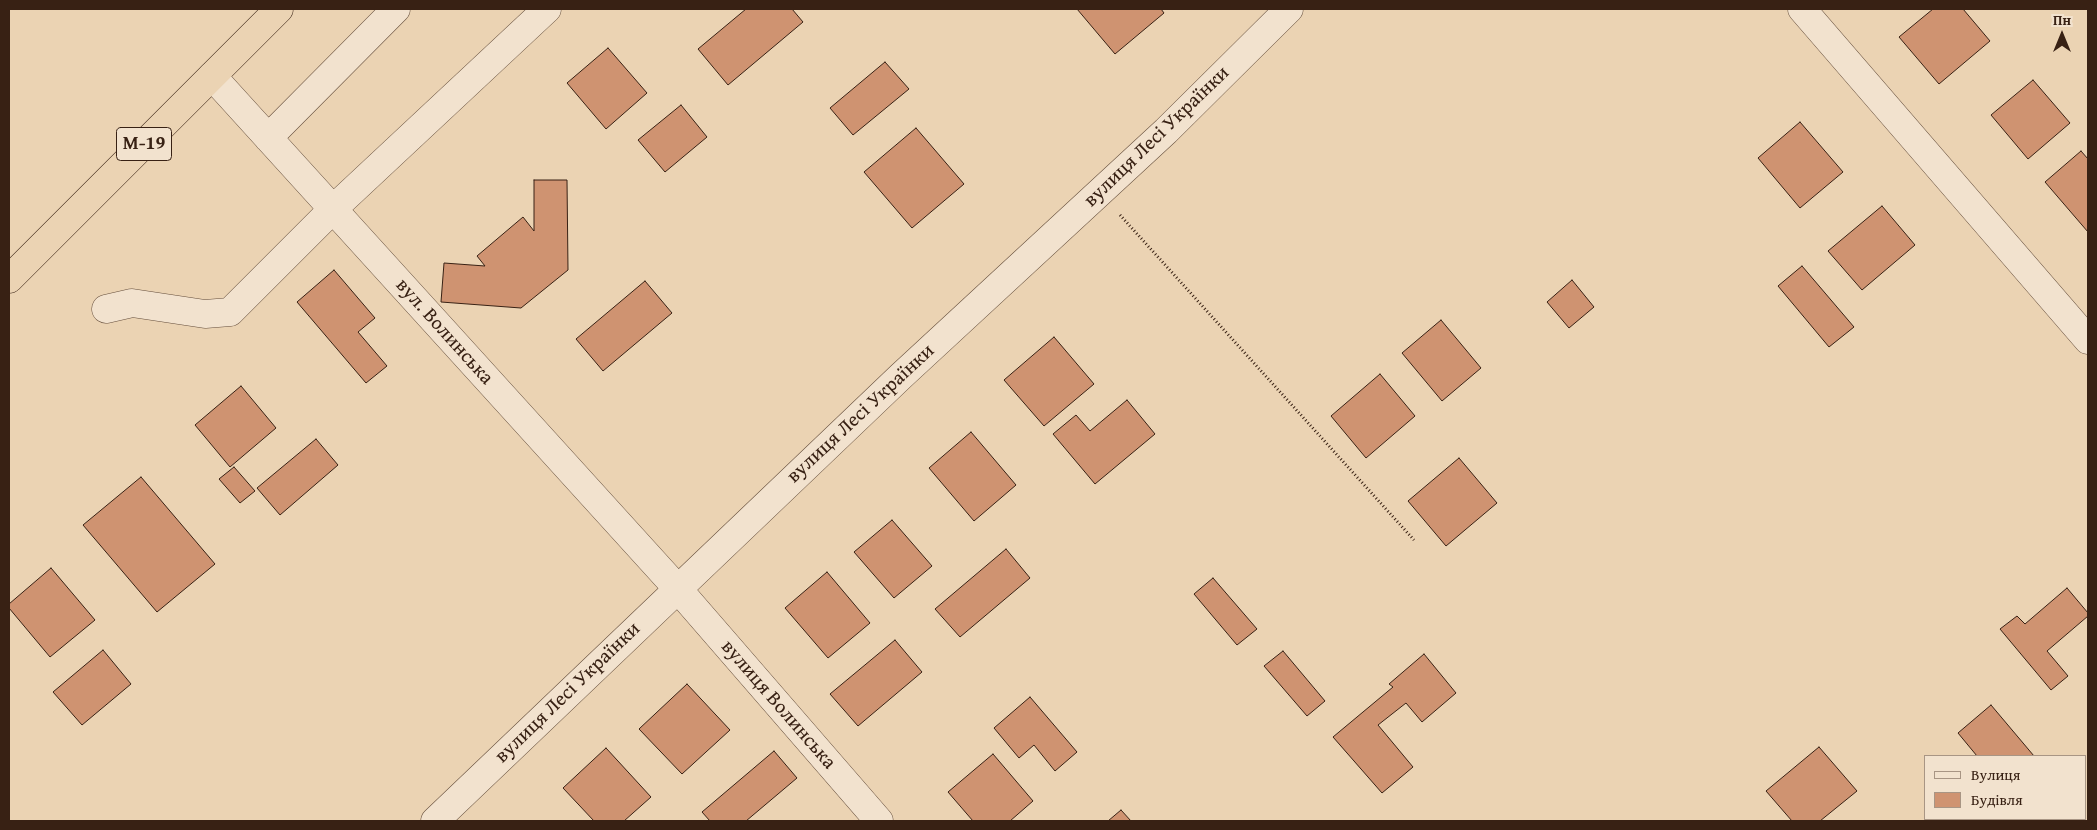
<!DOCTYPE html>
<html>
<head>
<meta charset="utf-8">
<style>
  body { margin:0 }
  #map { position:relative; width:2097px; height:830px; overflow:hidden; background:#ebd3b3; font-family:"Gentium Book Plus",serif }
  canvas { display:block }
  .frame { position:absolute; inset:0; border:10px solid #382114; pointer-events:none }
  .legend { position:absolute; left:1924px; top:755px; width:162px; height:65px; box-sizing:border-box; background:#f2e2ce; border:1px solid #a89584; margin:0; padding:6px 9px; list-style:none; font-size:15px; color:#382114 }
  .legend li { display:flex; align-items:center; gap:10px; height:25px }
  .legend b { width:25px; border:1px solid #a89584 }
  .north { position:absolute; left:2037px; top:10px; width:50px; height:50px; -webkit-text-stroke:4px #f2e2ce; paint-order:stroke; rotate:0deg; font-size:14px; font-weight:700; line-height:20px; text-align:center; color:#382114 }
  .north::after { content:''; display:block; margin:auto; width:18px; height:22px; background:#382114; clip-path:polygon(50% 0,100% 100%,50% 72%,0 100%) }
</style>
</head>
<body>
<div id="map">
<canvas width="2097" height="830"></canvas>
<div class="frame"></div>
<ul class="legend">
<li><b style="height:6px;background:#f2e2ce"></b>Вулиця</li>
<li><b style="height:14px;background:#cf9371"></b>Будівля</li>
</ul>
<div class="north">Пн</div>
</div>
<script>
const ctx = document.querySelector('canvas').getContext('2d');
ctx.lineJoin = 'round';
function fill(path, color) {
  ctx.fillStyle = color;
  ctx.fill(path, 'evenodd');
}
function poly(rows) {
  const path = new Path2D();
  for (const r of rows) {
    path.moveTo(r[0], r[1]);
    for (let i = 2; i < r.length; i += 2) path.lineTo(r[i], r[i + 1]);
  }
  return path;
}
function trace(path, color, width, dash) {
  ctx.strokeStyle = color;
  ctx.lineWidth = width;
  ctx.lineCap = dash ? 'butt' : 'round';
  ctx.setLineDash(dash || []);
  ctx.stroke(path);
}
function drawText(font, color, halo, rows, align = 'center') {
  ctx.font = font + ' "Gentium Book Plus",serif';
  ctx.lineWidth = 5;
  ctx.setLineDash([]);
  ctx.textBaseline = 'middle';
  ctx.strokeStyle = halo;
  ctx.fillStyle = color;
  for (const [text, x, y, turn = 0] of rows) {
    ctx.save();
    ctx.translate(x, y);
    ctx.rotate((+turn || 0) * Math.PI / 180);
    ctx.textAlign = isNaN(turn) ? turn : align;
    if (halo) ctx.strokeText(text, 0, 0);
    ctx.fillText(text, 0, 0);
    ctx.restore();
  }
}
const building = poly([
  [746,9,792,9,803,22,728,85,698,49,746,9],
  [1077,9,1161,9,1164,13,1115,54,1077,9],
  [1933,9,1963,9,1990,41,1939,84,1899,37,1933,9],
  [608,48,647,93,606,129,567,83,608,48],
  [885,62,909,89,853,135,830,108,885,62],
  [2033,80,2070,123,2028,159,1991,115,2033,80],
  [681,105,707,137,665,172,638,140,681,105],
  [1800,122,1843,172,1800,208,1758,158,1800,122],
  [916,128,964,184,912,228,864,172,916,128],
  [2081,151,2088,159,2088,232,2045,182,2081,151],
  [534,180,567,180,568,270,521,308,441,302,444,263,485,266,477,256,523,217,534,231,534,180],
  [1882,206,1915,245,1862,290,1828,251,1882,206],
  [1802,266,1854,327,1829,347,1778,286,1802,266],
  [334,270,375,318,358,332,387,366,366,383,297,302,334,270],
  [1572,280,1594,307,1569,328,1547,302,1572,280],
  [645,281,672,313,603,371,576,339,645,281],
  [1441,320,1481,368,1442,401,1402,353,1441,320],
  [1054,337,1094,384,1044,426,1004,380,1054,337],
  [1380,374,1415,416,1366,458,1331,416,1380,374],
  [241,386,276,428,230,467,195,425,241,386],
  [1127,400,1155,434,1095,484,1053,434,1076,415,1090,431,1127,400],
  [971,432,1016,485,974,521,929,468,971,432],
  [316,439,338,465,280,515,257,488,316,439],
  [1459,458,1497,503,1446,546,1408,501,1459,458],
  [234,467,255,491,240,503,219,479,234,467],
  [141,477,215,564,157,612,83,525,141,477],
  [892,520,932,566,894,598,854,552,892,520],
  [1006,549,1030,578,960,637,935,609,1006,549],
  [51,568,95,620,50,657,9,608,9,604,51,568],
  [827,572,870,623,828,658,785,608,827,572],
  [1213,578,1257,629,1237,645,1194,594,1213,578],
  [2067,588,2088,613,2088,616,2047,651,2068,676,2051,690,2000,629,2017,616,2025,624,2067,588],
  [895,640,922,672,858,726,830,694,895,640],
  [103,650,131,684,82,725,53,692,103,650],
  [1283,651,1325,701,1307,716,1264,666,1283,651],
  [1424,654,1456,693,1422,722,1406,703,1378,725,1413,767,1382,793,1333,737,1393,687,1389,684,1424,654],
  [687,684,730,730,682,774,639,729,687,684],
  [1030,697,1077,752,1055,771,1034,745,1019,758,994,728,1030,697],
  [1991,705,2034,756,1977,756,1958,733,1991,705],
  [1819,747,1857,791,1820,821,1792,821,1766,791,1819,747],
  [606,748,651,797,624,821,594,821,563,788,606,748],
  [774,751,797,778,746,821,710,821,702,812,774,751],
  [993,754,1033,801,1010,821,973,821,948,792,993,754],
  [1121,810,1131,821,1108,821,1121,810]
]);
const path = poly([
  [1120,215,1414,540]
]);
const minor = poly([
  [1802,9,2088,340],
  [212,76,677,588,879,821],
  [268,138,396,9],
  [106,309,132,303,205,314,230,312,333,209,547,9],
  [435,821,901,376,1166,131,1289,9]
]);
const highway = poly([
  [9,279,279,9]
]);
const shields = [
  [144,144,55]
];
const shieldNames = [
  ["М-19",144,144]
];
const streetNames = [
  ["вулиця Лесі Українки",1157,137,-44],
  ["вул. Волинська",444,332,48],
  ["вулиця Лесі Українки",861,414,-43],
  ["вулиця Лесі Українки",568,693,-44],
  ["вулиця Волинська",778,705,49]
];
fill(building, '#cf9371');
trace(building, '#382114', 1);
trace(minor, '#654e3c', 29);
trace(highway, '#382114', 29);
trace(path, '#382114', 3, [1, 2.5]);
trace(minor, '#f2e2ce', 28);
trace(highway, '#ebd3b3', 28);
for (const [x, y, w] of shields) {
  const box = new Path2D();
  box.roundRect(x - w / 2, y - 16.5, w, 33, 4);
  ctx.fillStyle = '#f2e2ce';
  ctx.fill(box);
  trace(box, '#382114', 1);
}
drawText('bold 19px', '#382114', null, shieldNames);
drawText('20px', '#382114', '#f2e2ce', streetNames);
</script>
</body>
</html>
